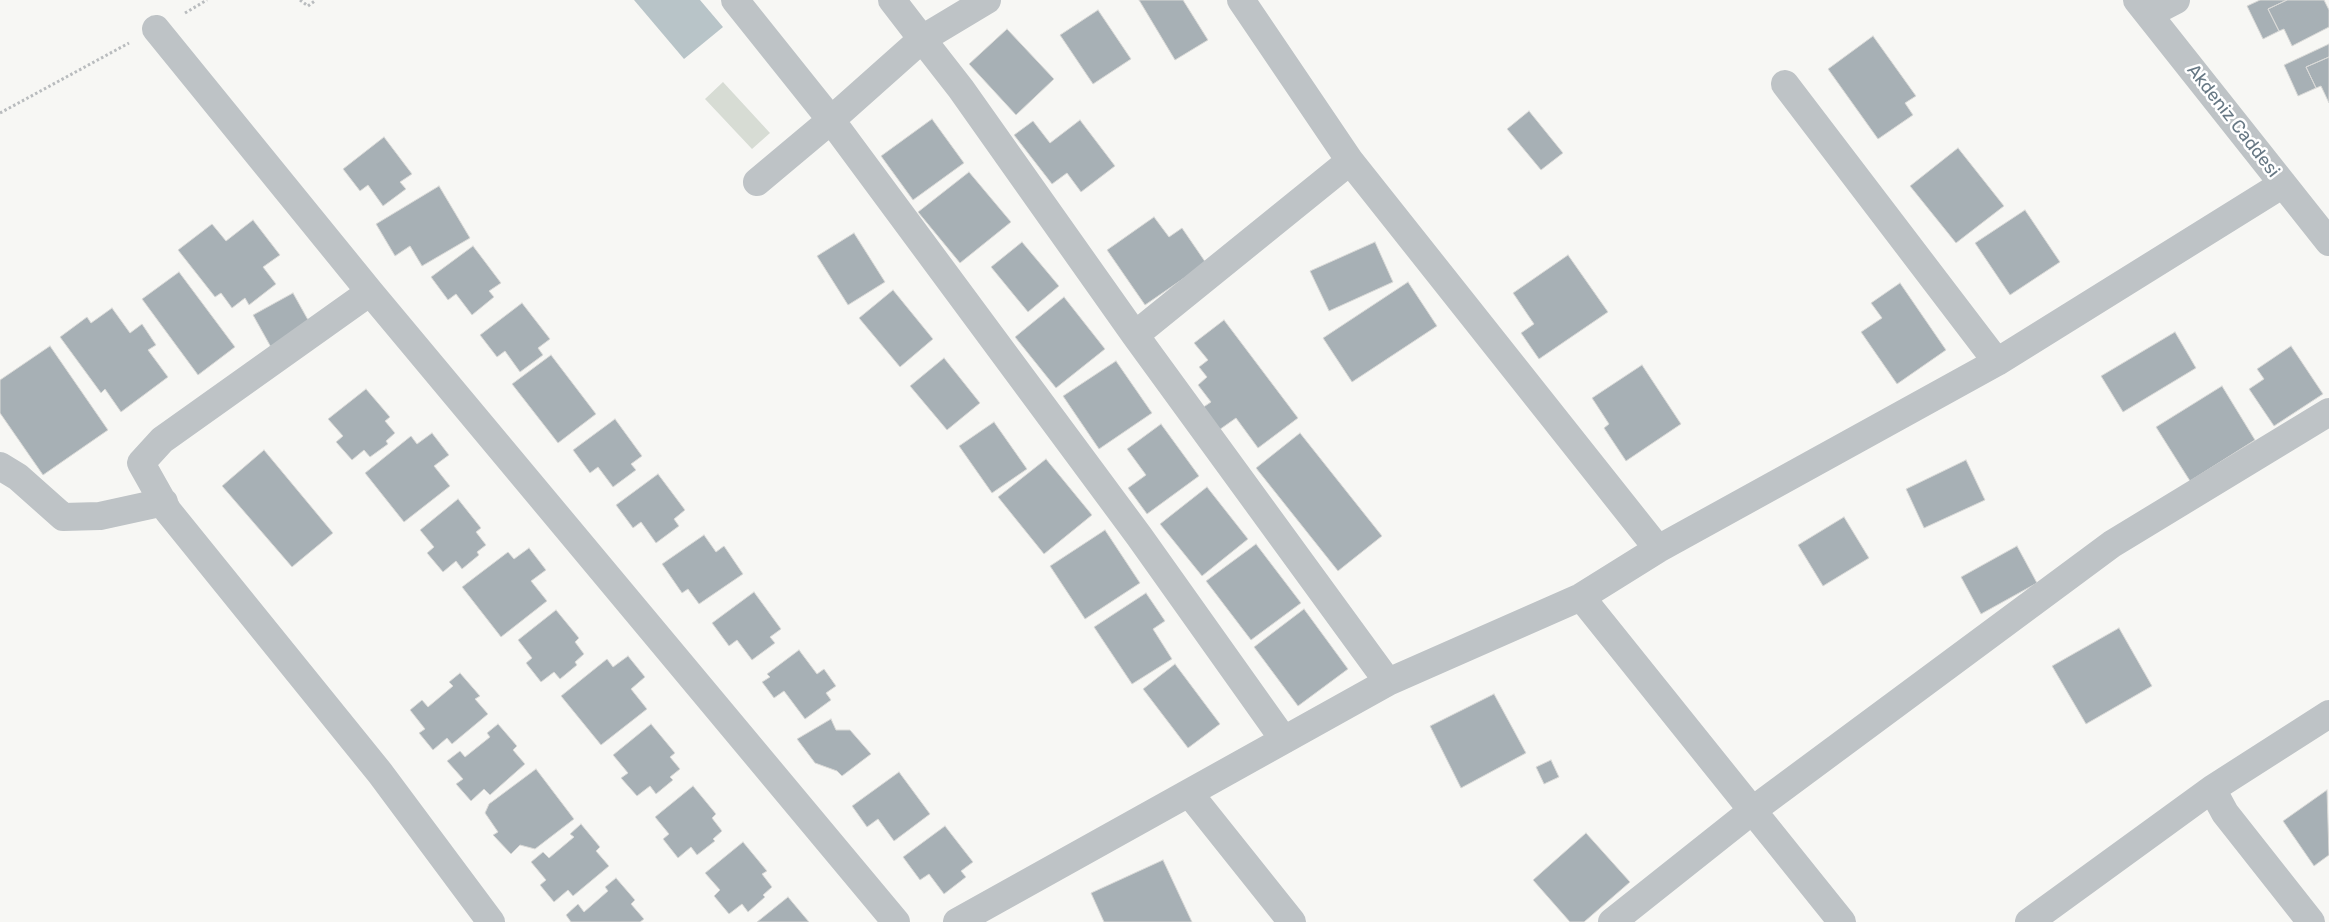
<!DOCTYPE html>
<html>
<head>
<meta charset="utf-8">
<style>
  body { margin:0 }
  canvas { display:block; background:#f7f7f4 }
</style>
</head>
<body>
<canvas width="2329" height="922"></canvas>
<script>
const ctx = document.querySelector('canvas').getContext('2d');
ctx.lineJoin = 'round';
function fill(path, color) {
  ctx.fillStyle = color;
  ctx.fill(path, 'evenodd');
}
function poly(rows) {
  const path = new Path2D();
  for (const r of rows) {
    path.moveTo(r[0], r[1]);
    for (let i = 2; i < r.length; i += 2) path.lineTo(r[i], r[i + 1]);
  }
  return path;
}
function trace(path, color, width, dash) {
  ctx.strokeStyle = color;
  ctx.lineWidth = width;
  ctx.lineCap = dash ? 'butt' : 'round';
  ctx.setLineDash(dash || []);
  ctx.stroke(path);
}
function drawText(font, color, halo, rows, align = 'center') {
  ctx.font = font + ' Rubik,sans-serif';
  ctx.lineWidth = 5;
  ctx.setLineDash([]);
  ctx.textBaseline = 'middle';
  ctx.strokeStyle = halo;
  ctx.fillStyle = color;
  for (const [text, x, y, turn = 0] of rows) {
    ctx.save();
    ctx.translate(x, y);
    ctx.rotate((+turn || 0) * Math.PI / 180);
    ctx.textAlign = isNaN(turn) ? turn : align;
    if (halo) ctx.strokeText(text, 0, 0);
    ctx.fillText(text, 0, 0);
    ctx.restore();
  }
}
const green = poly([
  [723,82,770,133,752,149,705,99]
]);
const water = poly([
  [634,0,700,0,723,27,684,59]
]);
const building = poly([
  [1139,0,1183,0,1208,40,1175,60,1139,0],
  [2260,0,2287,0,2268,9,2279,31,2263,39,2247,6,2260,0],
  [2287,0,2324,0,2329,10,2329,27,2292,46,2284,29,2279,31,2268,9,2287,0],
  [1098,10,1131,59,1093,84,1060,35,1098,10],
  [1007,29,1054,79,1016,115,969,64,1007,29],
  [1873,36,1916,96,1905,103,1913,115,1878,139,1828,69,1873,36],
  [2329,44,2329,57,2306,67,2316,88,2298,96,2284,65,2329,44],
  [2329,57,2329,103,2321,86,2316,88,2306,67,2329,57],
  [1529,111,1563,153,1541,170,1507,129,1529,111],
  [932,119,964,163,913,200,881,156,932,119],
  [1080,120,1115,166,1081,192,1067,173,1052,184,1014,135,1033,121,1050,143,1080,120],
  [384,137,412,174,400,182,406,189,383,206,368,185,360,191,343,169,384,137],
  [1958,148,2004,206,1956,243,1910,186,1958,148],
  [969,172,1011,222,960,263,918,212,969,172],
  [439,186,470,238,422,266,410,246,395,256,376,224,439,186],
  [2025,210,2060,262,2010,295,1975,243,2025,210],
  [1154,217,1169,237,1182,228,1206,263,1145,305,1107,250,1154,217],
  [253,220,280,255,263,267,276,284,249,305,245,298,232,308,221,293,215,297,178,250,212,224,226,241,253,220],
  [854,233,885,282,848,305,817,256,854,233],
  [1022,242,1059,286,1028,312,991,267,1022,242],
  [1375,242,1393,282,1329,311,1310,271,1375,242],
  [473,246,501,283,489,291,494,297,472,315,456,294,448,300,431,277,473,246],
  [1568,255,1608,312,1539,359,1521,333,1534,324,1513,293,1568,255],
  [179,272,235,347,198,375,142,299,179,272],
  [1408,282,1437,326,1352,382,1323,338,1408,282],
  [1900,283,1946,350,1897,384,1861,332,1882,318,1871,303,1900,283],
  [893,290,933,339,900,367,859,318,893,290],
  [293,293,312,327,272,349,253,315,293,293],
  [1064,297,1105,349,1056,388,1015,337,1064,297],
  [522,303,550,339,538,348,543,355,520,372,505,351,497,357,480,335,522,303],
  [112,308,130,333,142,324,156,345,148,350,168,377,121,412,105,389,101,393,60,337,87,317,91,323,112,308],
  [1224,320,1298,418,1258,448,1236,418,1219,430,1202,408,1211,402,1198,385,1207,377,1199,367,1208,360,1194,343,1224,320],
  [2175,332,2196,368,2123,412,2101,376,2175,332],
  [50,346,108,430,43,475,0,413,0,380,50,346],
  [2291,346,2323,394,2274,426,2249,389,2264,379,2257,369,2291,346],
  [551,355,596,414,558,443,512,384,551,355],
  [944,358,980,403,947,430,910,386,944,358],
  [1116,361,1152,413,1099,449,1063,396,1116,361],
  [1642,365,1681,424,1626,461,1604,428,1609,424,1592,398,1642,365],
  [2222,386,2255,440,2190,481,2156,427,2222,386],
  [366,389,390,417,385,421,395,433,386,441,388,444,370,457,364,450,352,460,336,442,343,436,328,419,366,389],
  [615,419,642,456,631,464,636,470,613,487,598,467,590,473,573,450,615,419],
  [994,422,1027,469,992,493,959,446,994,422],
  [1161,424,1199,476,1147,514,1128,488,1146,475,1127,449,1161,424],
  [432,433,449,455,434,466,450,486,404,522,365,473,411,436,417,444,432,433],
  [1300,433,1382,536,1338,571,1256,468,1300,433],
  [264,450,333,533,292,567,222,486,264,450],
  [1046,459,1092,515,1044,554,998,497,1046,459],
  [1966,460,1985,500,1924,528,1906,489,1966,460],
  [658,474,685,510,674,519,679,526,656,543,641,522,633,528,616,505,658,474],
  [1207,487,1248,539,1202,576,1160,524,1207,487],
  [458,499,481,528,476,532,486,545,477,552,479,555,462,569,456,561,443,572,427,553,434,547,420,530,458,499],
  [1844,517,1869,558,1823,586,1798,545,1844,517],
  [1105,530,1140,583,1085,619,1050,566,1105,530],
  [704,535,716,552,724,546,743,574,699,604,688,589,682,593,662,564,704,535],
  [1256,544,1301,603,1251,640,1206,581,1256,544],
  [2017,546,2037,583,1981,614,1961,577,2017,546],
  [529,548,546,570,531,581,547,601,501,637,462,587,508,552,514,559,529,548],
  [754,592,781,629,770,637,775,643,752,660,737,640,729,646,712,623,754,592],
  [1146,593,1165,621,1153,629,1172,659,1132,684,1094,627,1146,593],
  [1304,609,1348,669,1298,706,1254,647,1304,609],
  [556,610,579,638,575,642,584,654,575,662,577,665,560,679,554,672,541,682,526,663,532,658,518,640,556,610],
  [2119,628,2152,686,2086,724,2052,666,2119,628],
  [799,650,817,674,824,669,836,686,826,693,831,700,805,719,784,691,774,698,762,682,770,677,767,674,799,650],
  [628,656,645,677,631,689,647,709,601,745,561,696,607,659,613,667,628,656],
  [1175,664,1220,724,1188,748,1143,689,1175,664],
  [460,673,480,696,475,699,488,714,452,744,447,738,433,750,419,733,425,729,410,710,422,700,428,707,453,686,449,682,460,673],
  [1494,694,1526,753,1461,788,1430,726,1494,694],
  [831,719,836,730,850,730,871,754,842,776,837,771,815,763,797,739,831,719],
  [498,724,517,746,513,750,525,764,490,795,484,789,471,801,456,784,463,779,447,761,460,751,465,757,490,737,487,733,498,724],
  [651,724,675,753,670,757,680,769,670,777,673,780,656,794,650,786,637,796,621,778,628,773,613,755,651,724],
  [1551,760,1559,777,1544,784,1536,767,1551,760],
  [536,769,574,819,535,849,520,845,511,854,493,835,498,832,485,813,489,804,536,769],
  [899,772,930,814,894,841,878,819,867,827,852,806,899,772],
  [693,786,716,814,712,818,722,831,713,839,715,841,697,855,691,847,678,858,663,839,669,834,655,817,693,786],
  [2327,790,2329,855,2314,866,2283,821,2327,790],
  [581,824,600,847,596,851,609,866,573,896,568,890,554,902,540,885,546,880,531,862,543,852,549,858,574,837,570,834,581,824],
  [945,826,973,862,961,871,966,877,944,894,929,874,920,880,903,857,945,826],
  [1586,833,1630,882,1584,922,1570,922,1533,880,1586,833],
  [743,842,767,871,762,874,772,887,763,895,765,897,748,912,742,904,729,914,714,896,720,890,705,873,743,842],
  [1163,860,1192,922,1104,922,1091,893,1163,860],
  [616,878,635,900,631,904,644,919,640,922,571,922,566,915,578,904,584,912,608,891,605,887,616,878],
  [788,897,809,922,757,922,788,897]
]);
const path = poly([
  [300,0,308,6,316,0],
  [185,13,207,0],
  [0,113,129,43]
]);
const minor = poly([
  [735,0,831,120,1139,536,1284,740],
  [987,0,922,39,961,89,1135,335,1388,682],
  [1241,0,1350,161,1658,549],
  [2137,0,2329,242],
  [2149,14,2176,0],
  [156,29,370,292,896,922],
  [1785,84,1997,362],
  [757,182,831,120,922,39,892,0],
  [370,292,162,440,141,463,168,511,380,773,491,922],
  [1135,335,1350,161],
  [0,466,18,477,63,517,100,516,164,502],
  [1581,597,1842,922],
  [1189,793,1292,922],
  [957,922,1388,682,1581,597,1658,549,1997,362,2283,184],
  [1612,922,1753,810,2112,544,2329,412],
  [2029,922,2212,789],
  [2311,922,2225,813,2212,789,2329,714]
]);
const streetNames = [
  ["Akdeniz Caddesi",2233,121,52]
];
fill(green, '#d7dcd4');
fill(water, '#b8c4c8');
fill(building, '#a7b0b5');
trace(building, '#d9d9d7', 1);
trace(path, '#b9bcbe', 3, [2.5, 2.5]);
trace(minor, '#bec3c6', 28);
drawText('18px', '#677884', '#fff', streetNames);
</script>
</body>
</html>
